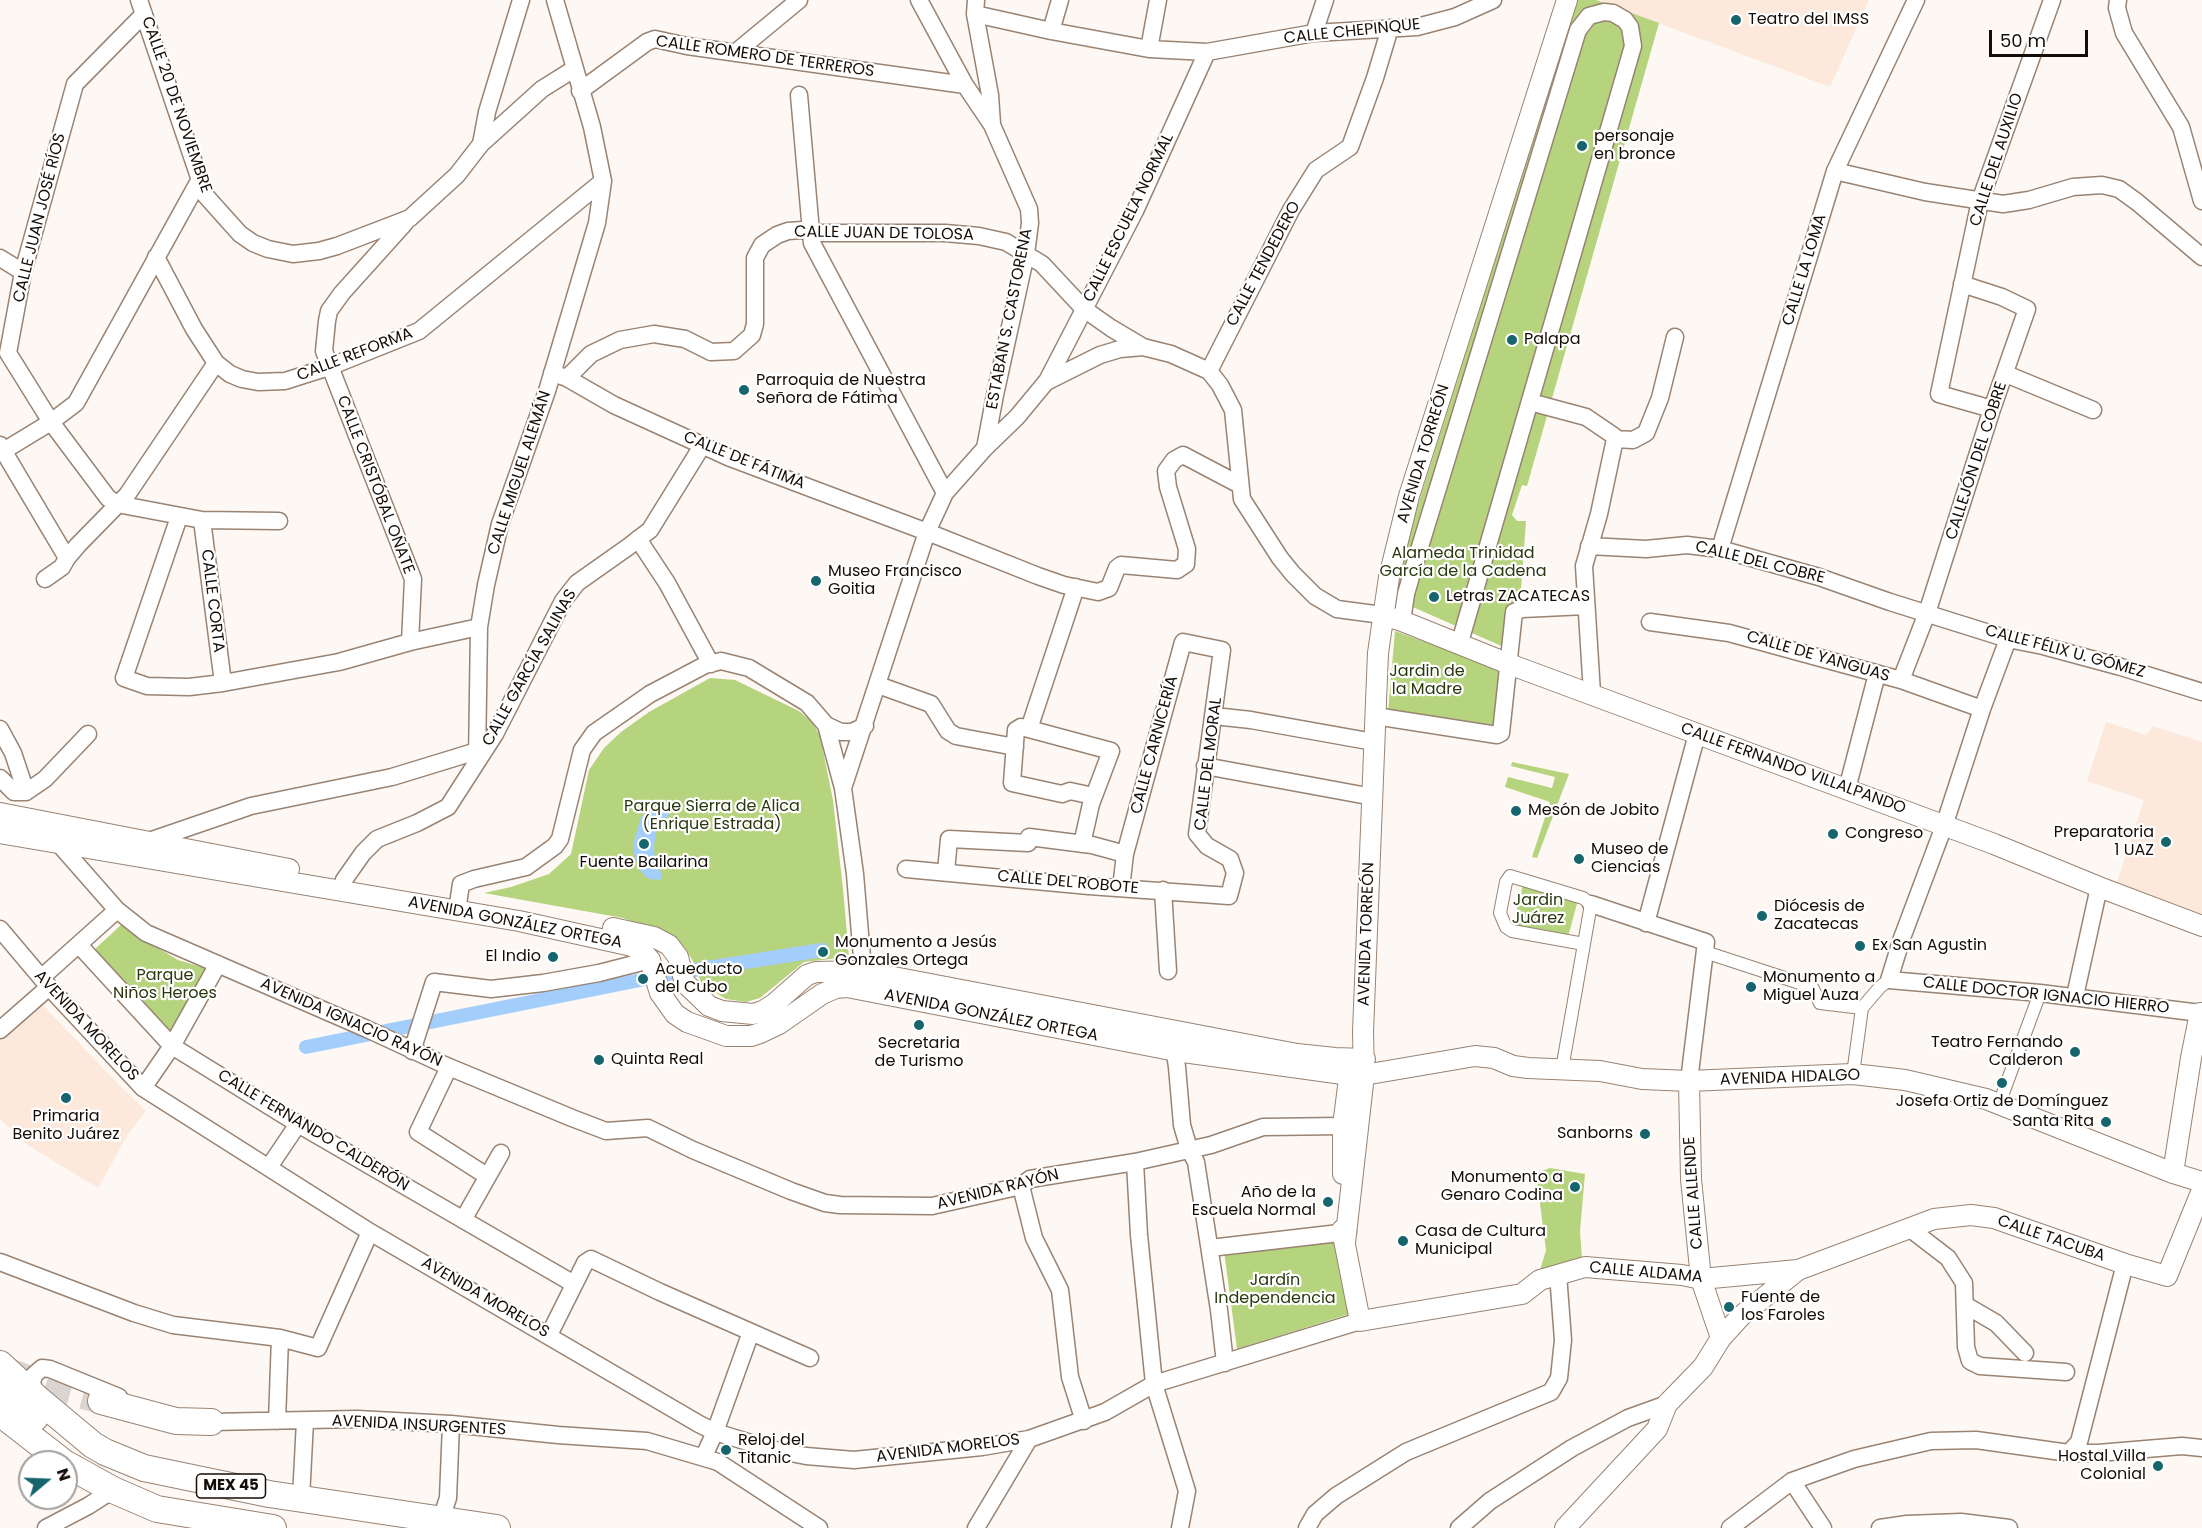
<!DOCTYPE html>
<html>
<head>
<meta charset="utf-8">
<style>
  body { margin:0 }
  #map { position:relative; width:2202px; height:1528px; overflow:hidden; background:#fdf8f4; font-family:Poppins,sans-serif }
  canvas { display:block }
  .north { position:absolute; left:18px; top:1450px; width:60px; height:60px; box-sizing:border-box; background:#fff; border:2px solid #a19e9b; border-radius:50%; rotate:71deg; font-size:16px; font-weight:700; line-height:24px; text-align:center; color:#140c06 }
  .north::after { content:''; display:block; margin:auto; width:21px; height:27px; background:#16646c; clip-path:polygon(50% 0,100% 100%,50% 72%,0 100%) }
  .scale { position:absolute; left:1989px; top:30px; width:99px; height:27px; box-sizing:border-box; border:3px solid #140c06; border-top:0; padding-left:8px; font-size:18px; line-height:21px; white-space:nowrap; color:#140c06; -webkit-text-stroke:4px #fff; paint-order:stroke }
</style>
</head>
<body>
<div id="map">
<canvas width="2202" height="1528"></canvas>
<div class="north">N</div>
<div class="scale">50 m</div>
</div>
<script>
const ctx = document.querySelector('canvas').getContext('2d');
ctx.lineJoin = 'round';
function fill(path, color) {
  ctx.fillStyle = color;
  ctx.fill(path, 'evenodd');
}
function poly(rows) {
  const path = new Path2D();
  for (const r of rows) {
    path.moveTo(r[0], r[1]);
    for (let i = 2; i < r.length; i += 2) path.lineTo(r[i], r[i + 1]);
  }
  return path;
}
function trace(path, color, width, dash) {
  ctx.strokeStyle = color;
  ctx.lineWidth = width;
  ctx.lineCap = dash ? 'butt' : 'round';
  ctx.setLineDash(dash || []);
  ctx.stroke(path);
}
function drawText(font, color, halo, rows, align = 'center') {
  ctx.font = font + ' Poppins,sans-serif';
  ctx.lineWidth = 4.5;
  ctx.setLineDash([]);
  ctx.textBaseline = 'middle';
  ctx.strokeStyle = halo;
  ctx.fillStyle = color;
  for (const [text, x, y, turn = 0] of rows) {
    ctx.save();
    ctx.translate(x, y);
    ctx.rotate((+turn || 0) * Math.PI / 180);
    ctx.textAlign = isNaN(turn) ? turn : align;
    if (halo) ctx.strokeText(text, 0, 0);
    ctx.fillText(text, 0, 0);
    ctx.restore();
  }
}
const built = poly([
  [1596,0,1869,0,1830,87],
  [2106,722,2146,735,2153,726,2202,742,2202,920,2116,885,2144,800,2087,781],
  [42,1004,119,1085,146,1111,127,1136,98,1188,29,1146,0,1119,0,1039]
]);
const green = poly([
  [1577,0,1596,0,1659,23,1527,486,1522,485,1512,515,1517,521,1526,521,1520,603,1506,648,1397,600,1394,581],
  [1395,631,1504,671,1498,723,1493,725,1388,712],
  [710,678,735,680,799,711,812,722,820,736,833,800,843,889,849,957,804,962,760,998,746,1002,726,999,702,985,693,961,684,947,662,929,639,924,623,918,484,893,511,887,549,874,571,854,589,770,604,748,621,732,649,712],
  [1512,762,1569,774,1537,858,1532,857,1550,802,1505,787,1508,777,1552,788,1555,777,1511,766],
  [1523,885,1578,900,1568,937,1513,925],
  [122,924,136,935,178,960,208,969,172,1031,164,1027,95,949],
  [1550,1168,1585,1174,1580,1231,1582,1258,1539,1274,1546,1250,1536,1173],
  [1335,1240,1349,1314,1237,1349,1224,1251]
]);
const water = poly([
  [659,806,666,809,669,814,668,817,660,822,657,828,654,846,655,862,662,874,661,879,656,880,647,878,639,869,634,853,634,841,641,817,652,807]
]);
const canal = poly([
  [306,1047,675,973,822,950]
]);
const primaryTunnel = poly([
  [9,1371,51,1387,101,1401]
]);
const pedestrian = poly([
  [1705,952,1812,987,1820,1003,1862,1008],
  [1562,1069,1584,944,1591,904,1583,898,1510,876,1506,882,1500,913,1506,927,1512,931,1584,944],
  [1853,1074,1862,1008,1880,987,1889,980],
  [1999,1104,2040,993]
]);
const minor = poly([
  [139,0,205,195,240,234,253,243,268,249,293,254,319,251,337,246,410,218,457,175,481,144,487,112,521,0],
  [919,0,965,85,992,125,1029,209,1030,223,1026,254,995,395,985,448],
  [976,0,975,14,990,95,992,124],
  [2118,0,2117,8,2124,33,2181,127,2202,201],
  [144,14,75,84,23,272,8,353,51,422,108,498,117,504,202,520,279,521],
  [975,14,1051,31,1149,49,1207,52,1314,33,1417,27,1455,17,1493,0],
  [1051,31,1060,0],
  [1314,33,1325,0],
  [1149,49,1158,0],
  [735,53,799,0],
  [580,91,647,42,655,39,687,46,965,85],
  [799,95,812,243,945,493],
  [481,144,542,89,574,69],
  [1835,171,1925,192,2003,204,2029,200,2073,187,2102,185,2119,189,2137,202,2202,257],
  [405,223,342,293,329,311,327,321,324,351,413,579,410,642],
  [156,257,194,329,216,363,230,374,242,379,258,382,285,381,329,367,419,331,603,181],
  [0,258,23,272],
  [1209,371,1291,210,1316,170,1350,147,1375,78,1390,28],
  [552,373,567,378,591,354,620,340,654,334,685,339,711,352,734,351,752,335,755,324,755,258,762,245,777,235,788,231,802,230,811,233,945,233,979,236,1006,242,1042,264,1084,309,1111,328,1143,347,1171,354,1209,371,1220,385,1233,410,1242,499,1280,558,1293,574,1315,596,1337,609,1382,615],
  [2006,374,2093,410],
  [567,378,614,405,728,457,935,535,1038,576,1064,585,1098,592,1109,588,1117,568,1121,565,1177,570,1186,564,1187,549,1168,487,1166,471,1174,460,1183,455,1240,485],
  [1047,381,1135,211,1207,52],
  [1530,402,1586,417,1614,436,1615,439],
  [1992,409,1939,394,1980,201,2052,0],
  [1615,439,1633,440,1646,433,1660,398,1675,337],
  [0,445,67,558],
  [0,453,51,422,76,403,200,179],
  [179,517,124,678,147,686,189,687,223,683,339,662,410,642,479,627],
  [202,520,223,683],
  [638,539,667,583,711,664],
  [1589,546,1646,549,1687,545,1720,549,1819,577,1890,602,2008,639,2043,646,2121,667,2202,692],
  [1720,549,1835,171,1916,0],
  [45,579,62,567,67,558,78,545,127,495,216,363],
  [1402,621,1406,594,1412,573,1578,30,1589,16,1604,12,1613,13,1625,20,1630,27,1633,46,1460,642],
  [1650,622,1729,633,1901,680,1982,709],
  [2008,639,1982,709,1944,826,1902,938,1889,980,2040,993,2200,1013],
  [1901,680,1927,613,1992,409,2027,309,2002,297,1962,284],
  [878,685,931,704,948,731,956,736,1015,747],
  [1592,693,1584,566,1599,514,1615,439],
  [1214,716,1251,720,1374,742],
  [1375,716,1497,735,1501,733,1514,612,1522,609,1586,606],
  [826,725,843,788,855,874,864,982],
  [0,729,13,753,26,792],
  [1029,729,1076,587],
  [477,761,479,627,486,585,500,524,547,391,597,223,603,181,592,127,555,0],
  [1205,766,1373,797],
  [0,778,14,792,26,792],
  [843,788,927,532,945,493,985,448,1017,417,1046,382,1100,355,1120,349,1143,347],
  [1847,789,1877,674],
  [26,792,45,779,88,734],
  [146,842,251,806,392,777,477,751],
  [59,844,117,910,146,933,367,1029,449,1067,572,1118,606,1131,648,1128,693,1150,791,1191,825,1203,840,1205,932,1206,1021,1186,1030,1179,1135,1162,1211,1145,1263,1127,1343,1126],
  [1082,844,1091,804,1111,751,1029,729,1021,727,1016,730,1012,783,1062,794,1070,791,1093,796],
  [906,869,1089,886,1229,896,1235,873,1230,859,1207,846,1197,834,1222,650,1183,642,1125,854,1121,888],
  [946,872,949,839,1028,843,1029,837,1092,845,1125,854],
  [1163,890,1168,971],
  [340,891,344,880,363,853,377,839,417,823,448,807,495,734,563,601,577,583,628,547,650,530,702,446],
  [1591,904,1706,942,1689,1081],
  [457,911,461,884,474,879,526,867,555,846,560,839,582,750,594,733,650,694,705,665,721,661,749,668,807,703,826,725,841,732,852,732,865,726],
  [1646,923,1697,734],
  [0,929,49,987,143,1088,370,1232,699,1424,715,1432,771,1449,806,1456,854,1460,982,1447,1029,1439,1105,1412,1154,1384,1360,1321],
  [79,945,172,1046,298,1124,574,1284],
  [41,978,117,910],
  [2075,996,2099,887],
  [0,1030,49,987],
  [1173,1040,1177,1067,1182,1125,1189,1149,1196,1162,1219,1310,1225,1363],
  [412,1051,434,982,491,989,543,983,599,973,650,960],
  [449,1067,418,1132,487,1176],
  [143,1088,172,1046,218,964],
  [1135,1162,1139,1235,1154,1384,1187,1491,1180,1528],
  [269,1167,298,1124],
  [1021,1186,1034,1238,1060,1290,1070,1377,1084,1421],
  [463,1220,501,1153],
  [1909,1228,1948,1258,1964,1283,1966,1347,1970,1361,1980,1366,2066,1372],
  [1210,1248,1348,1232],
  [0,1262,134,1313,173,1325,280,1338,318,1348,370,1232],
  [1965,1305,1996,1323,2025,1353],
  [549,1335,585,1263,591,1259,660,1292,810,1358],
  [38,1399,32,1383,34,1375,42,1368,50,1369,119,1397],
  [201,1420,211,1422,357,1419,451,1424,558,1435,647,1441,718,1462,819,1528],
  [277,1421,280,1338],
  [2069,1453,2079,1442,2125,1264],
  [704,1456,715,1432,751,1332],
  [1792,1481,1823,1528],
  [301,1498,305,1421],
  [441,1519,448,1498,451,1424],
  [46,1528,88,1506,113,1490],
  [976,1528,1029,1439],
  [1307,1528,1315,1514,1336,1496,1406,1452,1551,1392,1559,1378,1563,1340,1558,1274],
  [1459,1528,1490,1501,1572,1448,1628,1418,1667,1404],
  [1730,1528,1792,1481,1854,1459,1931,1441,1976,1440,2069,1453,2098,1453,2182,1446,2202,1448],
  [1880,1528,1907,1524,1961,1522,2009,1528]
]);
const tertiary = poly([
  [1382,615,1402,621,1509,664,1994,844,2099,887,2202,926],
  [0,813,289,869],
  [0,833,519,921,632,946,644,953,650,960,660,993,675,1014,687,1022,726,1036,751,1036,760,1033,779,1024,822,994,836,988,847,987,1176,1051,1350,1075,1364,1075,1475,1056,1494,1058,1513,1066,1528,1068,1600,1071,1642,1079,1689,1081,1853,1074,1905,1080,1986,1099,2173,1173,2202,1182],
  [613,928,654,937,669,945,678,957,685,983,709,1006,722,1011,753,1014,763,1011,774,1004,807,975,816,972,862,971,1297,1054,1335,1058,1365,1059],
  [1689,1081,1691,1179,1701,1279,1721,1338],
  [2173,1173,2191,1058,2200,1013,2202,1013],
  [1343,1174,1343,1126,1351,1063],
  [1342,1230,1360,1321,1522,1294,1540,1280,1585,1267,1682,1275,1701,1279,1798,1270,1934,1219,1971,1215,1994,1218,2125,1264,2167,1276,2202,1190],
  [1345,1243,1364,1075,1363,1032,1376,702,1378,653,1389,577,1409,496,1567,0],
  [1565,1528,1657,1429,1667,1404,1703,1367,1721,1338,1741,1316,1798,1270]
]);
const primary = poly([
  [0,1364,39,1400,93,1445,105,1452,144,1468,269,1494,497,1528],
  [4,1392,35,1418],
  [101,1401,176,1421,211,1422],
  [0,1413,63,1462],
  [66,1464,113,1490,157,1509,273,1528]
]);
const markers = [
  [1736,20,6,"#16646c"],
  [1582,146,6,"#16646c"],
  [1512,340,6,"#16646c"],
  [744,390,6,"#16646c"],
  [816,581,6,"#16646c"],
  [1434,597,6,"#16646c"],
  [1516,811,6,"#16646c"],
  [1833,834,6,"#16646c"],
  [2166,842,6,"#16646c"],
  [644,844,6,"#16646c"],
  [1579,859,6,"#16646c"],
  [1762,916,6,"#16646c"],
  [1860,946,6,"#16646c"],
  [823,952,6,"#16646c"],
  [553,957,6,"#16646c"],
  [643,979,6,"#16646c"],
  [1751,987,6,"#16646c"],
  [919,1025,6,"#16646c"],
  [2075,1052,6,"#16646c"],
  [599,1060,6,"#16646c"],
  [2002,1083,6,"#16646c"],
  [66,1098,6,"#16646c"],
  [2106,1122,6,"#16646c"],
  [1645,1134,6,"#16646c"],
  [1575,1187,6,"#16646c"],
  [1328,1202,6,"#16646c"],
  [1403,1241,6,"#16646c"],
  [1729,1307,6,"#16646c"],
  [726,1450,6,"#16646c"],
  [2158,1466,6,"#16646c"]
];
const shields = [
  [231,1486,69]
];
const shieldNames = [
  ["MEX 45",231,1486]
];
const poiNames = [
  ["Teatro del IMSS",1748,20],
  ["personaje",1594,137],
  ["en bronce",1594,155],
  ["Palapa",1524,340],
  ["Parroquia de Nuestra",756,381],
  ["Señora de Fátima",756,399],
  ["Museo Francisco",828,572],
  ["Goitia",828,590],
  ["Letras ZACATECAS",1446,597],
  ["Mesón de Jobito",1528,811],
  ["Preparatoria",2154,833,"right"],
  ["1 UAZ",2154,851,"right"],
  ["Congreso",1845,834],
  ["Museo de",1591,850],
  ["Ciencias",1591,868],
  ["Fuente Bailarina",644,863,"center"],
  ["Diócesis de",1774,907],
  ["Zacatecas",1774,925],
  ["Monumento a Jesús",835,943],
  ["Gonzales Ortega",835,961],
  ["Ex San Agustin",1872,946],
  ["El Indio",541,957,"right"],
  ["Acueducto",655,970],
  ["del Cubo",655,988],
  ["Monumento a",1763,978],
  ["Miguel Auza",1763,996],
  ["Teatro Fernando",2063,1043,"right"],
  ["Calderon",2063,1061,"right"],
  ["Secretaria",919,1044,"center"],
  ["de Turismo",919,1062,"center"],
  ["Quinta Real",611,1060],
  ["Josefa Ortiz de Domínguez",2002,1102,"center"],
  ["Primaria",66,1117,"center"],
  ["Benito Juárez",66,1135,"center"],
  ["Santa Rita",2094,1122,"right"],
  ["Sanborns",1633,1134,"right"],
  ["Monumento a",1563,1178,"right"],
  ["Genaro Codina",1563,1196,"right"],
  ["Año de la",1316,1193,"right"],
  ["Escuela Normal",1316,1211,"right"],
  ["Casa de Cultura",1415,1232],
  ["Municipal",1415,1250],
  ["Fuente de",1741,1298],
  ["los Faroles",1741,1316],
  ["Reloj del",738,1441],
  ["Titanic",738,1459],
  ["Hostal Villa",2146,1457,"right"],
  ["Colonial",2146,1475,"right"]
];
const streetNames = [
  ["CALLE CHEPINQUE",1352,32,-6],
  ["CALLE ROMERO DE TERREROS",765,57,8],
  ["CALLE 20 DE NOVIEMBRE",176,105,71],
  ["CALLE DEL AUXILIO",1997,160,-72],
  ["CALLE JUAN JOSÉ RÍOS",40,218,-76],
  ["CALLE ESCUELA NORMAL",1129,218,-64],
  ["CALLE JUAN DE TOLOSA",884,234,1],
  ["CALLE TENDEDERO",1264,264,-62],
  ["CALLE LA LOMA",1805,270,-73],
  ["ESTABAN S. CASTORENA",1010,319,-79],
  ["CALLE REFORMA",355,355,-21],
  ["AVENIDA TORREÓN",1424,454,-73],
  ["CALLE DE FÁTIMA",744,461,22],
  ["CALLEJÓN DEL COBRE",1977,461,-72],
  ["CALLE MIGUEL ALEMÁN",520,473,-72],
  ["CALLE CRISTÓBAL OÑATE",375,485,69],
  ["CALLE DEL COBRE",1760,563,14],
  ["CALLE CORTA",212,601,83],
  ["CALLE FÉLIX U. GÓMEZ",2065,652,15],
  ["CALLE DE YANGUAS",1818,657,16],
  ["CALLE GARCÍA SALINAS",530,668,-61],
  ["CALLE CARNICERÍA",1155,745,-75],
  ["CALLE DEL MORAL",1209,764,-83],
  ["CALLE FERNANDO VILLALPANDO",1793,769,20],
  ["CALLE DEL ROBOTE",1068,883,5],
  ["AVENIDA GONZÁLEZ ORTEGA",515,923,11],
  ["AVENIDA TORREÓN",1367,934,-88],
  ["CALLE DOCTOR IGNACIO HIERRO",2046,996,6],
  ["AVENIDA GONZÁLEZ ORTEGA",991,1016,11],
  ["AVENIDA IGNACIO RAYÓN",351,1023,24],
  ["AVENIDA MORELOS",86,1026,47],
  ["AVENIDA HIDALGO",1790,1078,-2],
  ["CALLE FERNANDO CALDERÓN",313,1131,31],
  ["AVENIDA RAYÓN",998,1190,-14],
  ["CALLE ALLENDE",1694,1193,-94],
  ["CALLE TACUBA",2051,1239,19],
  ["CALLE ALDAMA",1646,1273,5],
  ["AVENIDA MORELOS",485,1298,30],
  ["AVENIDA INSURGENTES",419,1426,3],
  ["AVENIDA MORELOS",948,1449,-7]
];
const parkNames = [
  ["Alameda Trinidad",1463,554],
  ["García de la Cadena",1463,572],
  ["Jardin de",1427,672],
  ["la Madre",1427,690],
  ["Parque Sierra de Alica",712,807],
  ["(Enrique Estrada)",712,825],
  ["Jardin",1538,901],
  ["Juárez",1538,919],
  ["Parque",165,976],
  ["Niños Heroes",165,994],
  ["Jardín",1275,1281],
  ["Independencia",1275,1299]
];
fill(built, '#fce9db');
fill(green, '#b6d37d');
fill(water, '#a3cefb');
trace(canal, '#a3cefb', 14);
trace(primaryTunnel, '#dad5d0', 26, [26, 13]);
trace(pedestrian, '#998372', 14);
trace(minor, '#998372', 19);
trace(tertiary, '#998372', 22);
trace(primary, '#998372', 28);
trace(pedestrian, '#fff', 12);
trace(minor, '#fff', 16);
trace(tertiary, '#fff', 20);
trace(primary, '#fff', 26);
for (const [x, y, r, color] of markers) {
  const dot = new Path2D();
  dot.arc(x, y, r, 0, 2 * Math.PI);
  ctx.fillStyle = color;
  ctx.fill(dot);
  trace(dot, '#fff', 2);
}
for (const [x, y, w] of shields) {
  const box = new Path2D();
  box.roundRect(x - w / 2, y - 12, w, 24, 4.5);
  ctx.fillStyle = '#fff';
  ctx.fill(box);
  trace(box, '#140c06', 1.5);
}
drawText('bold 15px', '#140c06', null, shieldNames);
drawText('16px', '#140c06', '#fff', poiNames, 'left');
drawText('16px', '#140c06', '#fff', streetNames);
drawText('16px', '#2b370e', '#fff', parkNames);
</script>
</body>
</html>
